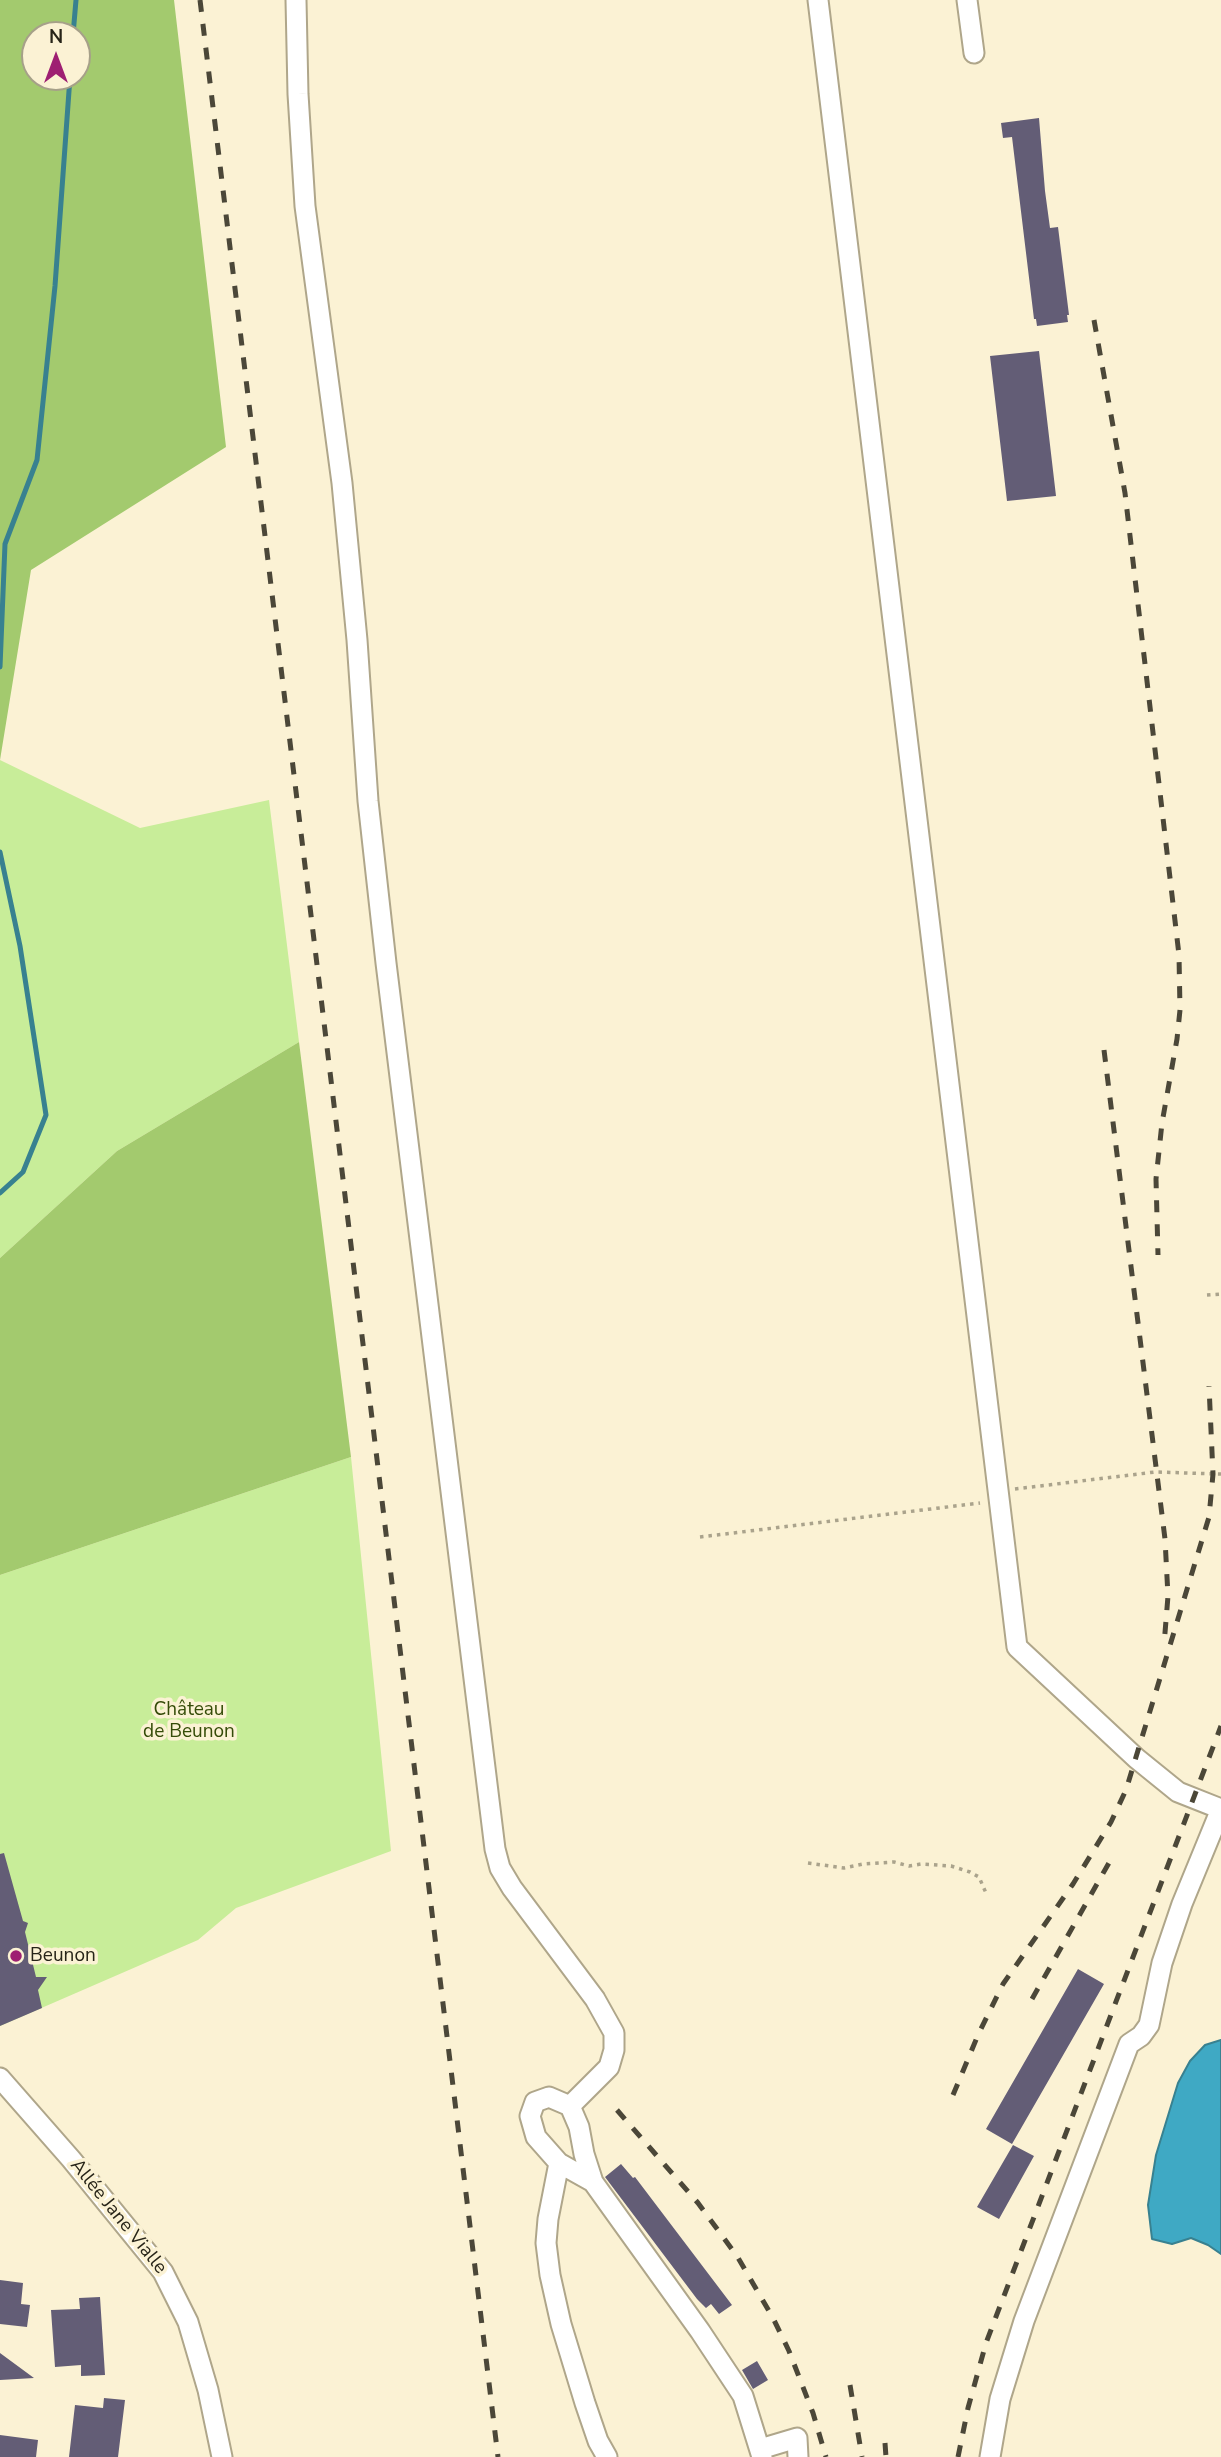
<!DOCTYPE html>
<html>
<head>
<meta charset="utf-8">
<style>
  body { margin:0 }
  #map { position:relative; width:1221px; height:2457px; overflow:hidden; background:#fbf2d4; font-family:"Nunito Sans",sans-serif }
  canvas { display:block }
  .north { position:absolute; left:21px; top:21px; width:70px; height:70px; box-sizing:border-box; background:#fbf2d4; border:2px solid #a6a089; border-radius:50%; rotate:0deg; font-size:19px; font-weight:700; line-height:28px; text-align:center; color:#272418 }
  .north::after { content:''; display:block; margin:auto; width:24px; height:32px; background:#9e1f72; clip-path:polygon(50% 0,100% 100%,50% 72%,0 100%) }
</style>
</head>
<body>
<div id="map">
<canvas width="1221" height="2457"></canvas>
<div class="north">N</div>
</div>
<script>
const ctx = document.querySelector('canvas').getContext('2d');
ctx.lineJoin = 'round';
function fill(path, color) {
  ctx.fillStyle = color;
  ctx.fill(path, 'evenodd');
}
function poly(rows) {
  const path = new Path2D();
  for (const r of rows) {
    path.moveTo(r[0], r[1]);
    for (let i = 2; i < r.length; i += 2) path.lineTo(r[i], r[i + 1]);
  }
  return path;
}
function trace(path, color, width, dash) {
  ctx.strokeStyle = color;
  ctx.lineWidth = width;
  ctx.lineCap = dash ? 'butt' : 'round';
  ctx.setLineDash(dash || []);
  ctx.stroke(path);
}
function drawText(font, color, halo, rows, align = 'center') {
  ctx.font = font + ' "Nunito Sans",sans-serif';
  ctx.lineWidth = 7;
  ctx.setLineDash([]);
  ctx.textBaseline = 'middle';
  ctx.strokeStyle = halo;
  ctx.fillStyle = color;
  for (const [text, x, y, turn = 0] of rows) {
    ctx.save();
    ctx.translate(x, y);
    ctx.rotate((+turn || 0) * Math.PI / 180);
    ctx.textAlign = isNaN(turn) ? turn : align;
    if (halo) ctx.strokeText(text, 0, 0);
    ctx.fillText(text, 0, 0);
    ctx.restore();
  }
}
const green = poly([
  [0,760,140,828,269,800,299,1042,117,1151,0,1258],
  [351,1457,391,1851,236,1908,198,1940,0,2026,0,1575]
]);
const forest = poly([
  [0,0,174,0,226,447,31,570,0,760],
  [77,35,77,77,35,77,35,35],
  [299,1042,351,1457,0,1575,0,1258,117,1151]
]);
const water = poly([
  [1221,2040,1221,2254,1208,2245,1191,2238,1172,2244,1152,2239,1148,2205,1156,2155,1178,2083,1190,2061,1205,2045,1221,2040]
]);
const stream = poly([
  [73,35,76,0],
  [0,667,5,544,37,460,55,286,70,77],
  [0,852,20,946,46,1115,23,1172,0,1193]
]);
const building = poly([
  [1039,118,1045,191,1050,228,1058,227,1069,315,1067,315,1068,322,1037,326,1036,319,1034,319,1012,137,1003,138,1001,123],
  [1039,351,1056,496,1007,501,990,356],
  [4,1853,23,1921,28,1923,25,1932,36,1977,47,1977,38,1990,42,2008,0,2026,0,1854],
  [1078,1969,1104,1984,1012,2144,986,2129],
  [1013,2145,1034,2156,999,2219,977,2207],
  [621,2164,633,2178,635,2177,732,2305,719,2314,711,2304,706,2308,697,2299,605,2177],
  [0,2280,23,2283,21,2304,30,2305,27,2327,0,2324],
  [100,2297,105,2375,81,2376,81,2365,55,2367,51,2310,80,2309,79,2298],
  [0,2353,34,2378,0,2380],
  [757,2361,768,2380,753,2389,742,2370],
  [104,2398,125,2400,118,2457,69,2457,75,2405,103,2408],
  [0,2435,38,2440,36,2457,0,2457]
]);
const path = poly([
  [1207,1295,1221,1294],
  [1015,1489,1155,1472,1221,1474],
  [700,1537,980,1503],
  [808,1863,844,1868,863,1864,894,1862,909,1866,921,1864,951,1866,970,1872,979,1877,986,1893]
]);
const minor = poly([
  [296,0,298,94,305,206,342,483,357,640,368,801,386,963,495,1849,500,1868,512,1888,595,1999,614,2033,614,2050,609,2067,570,2106],
  [818,0,1017,1647,1136,1758,1178,1792,1221,1809],
  [967,0,974,53],
  [0,2078,71,2159,163,2272,188,2322,208,2390,222,2457],
  [559,2163,548,2219,546,2243,550,2275,561,2324,585,2403,598,2441,607,2457],
  [593,2182,559,2163,536,2137,530,2116,535,2102,549,2097,570,2106,579,2127,584,2154,593,2182,700,2331,743,2396,762,2457],
  [760,2449,797,2438,798,2457],
  [990,2457,1000,2399,1024,2321,1129,2044,1141,2036,1149,2025,1162,1963,1182,1904,1221,1809]
]);
const rail = poly([
  [200,0,498,2457],
  [1094,320,1125,493,1179,955,1180,1010,1177,1039,1162,1123,1156,1179,1158,1255],
  [1104,1050,1165,1539,1168,1596,1164,1645],
  [1032,1999,1110,1861],
  [953,2095,978,2035,1003,1984,1073,1884,1111,1822,1126,1790,1209,1517,1213,1474,1209,1386],
  [617,2110,698,2203,737,2256,773,2318,789,2351,813,2413,826,2457],
  [850,2385,862,2457],
  [885,2443,886,2457],
  [958,2457,968,2408,986,2343,1221,1726]
]);
const markers = [
  [16,1956,7,"#9e1f72"]
];
const parkNames = [
  ["Château",189,1710],
  ["de Beunon",189,1732]
];
const poiNames = [
  ["Beunon",30,1956]
];
const streetNames = [
  ["Allée Jane Vialle",118,2217,51]
];
fill(green, '#c8ed99');
fill(forest, '#a3ca6e');
fill(water, '#3fa9c4');
trace(water, '#388190', 2);
trace(stream, '#388190', 5);
fill(building, '#635d76');
trace(minor, '#afa68a', 23);
trace(path, '#aaa38c', 3.5, [3.5, 5]);
trace(minor, '#fff', 19);
trace(rail, '#4b4738', 5, [12, 12]);
for (const [x, y, r, color] of markers) {
  const dot = new Path2D();
  dot.arc(x, y, r, 0, 2 * Math.PI);
  ctx.fillStyle = color;
  ctx.fill(dot);
  trace(dot, '#fbf2d4', 2.5);
}
drawText('19px', '#354c08', '#fbf2d4', parkNames);
drawText('19px', '#272418', '#fbf2d4', poiNames, 'left');
drawText('19px', '#272418', '#fbf2d4', streetNames);
</script>
</body>
</html>
